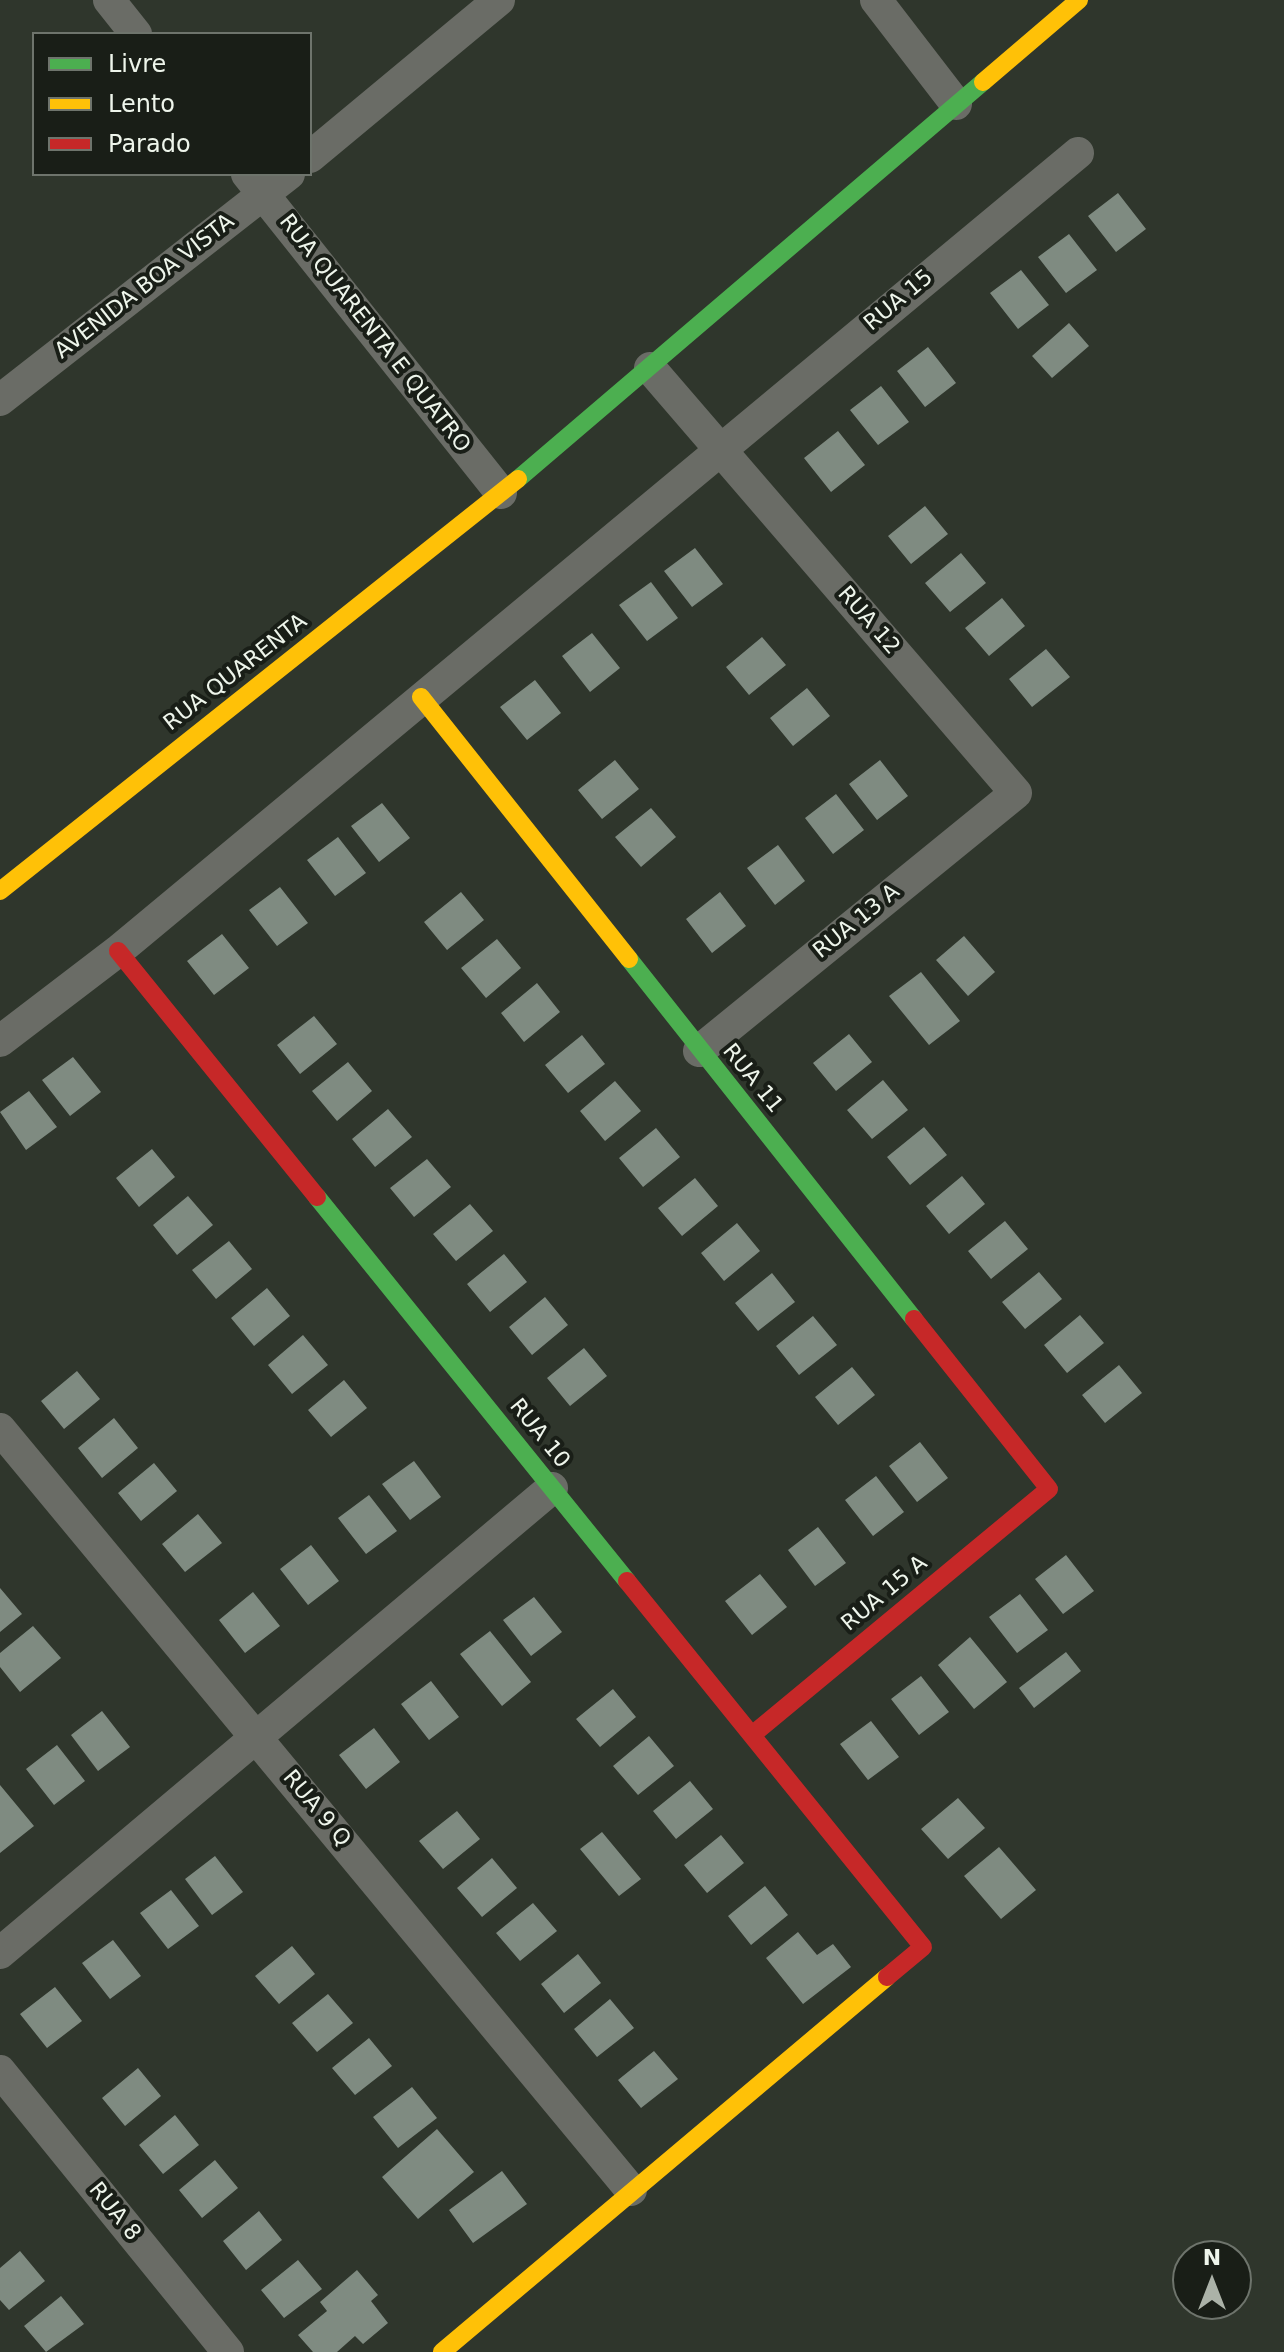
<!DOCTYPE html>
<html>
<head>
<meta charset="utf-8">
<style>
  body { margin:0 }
  #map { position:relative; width:1284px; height:2352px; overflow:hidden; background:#2f362c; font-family:"DejaVu Sans",sans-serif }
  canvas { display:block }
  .legend { position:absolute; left:32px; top:32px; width:280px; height:144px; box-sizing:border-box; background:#191e17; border:2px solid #6e746c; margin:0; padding:10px 14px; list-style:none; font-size:24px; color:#eef5eb }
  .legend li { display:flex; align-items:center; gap:16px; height:40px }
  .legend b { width:40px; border:2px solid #6e746c }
  .north { position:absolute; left:1172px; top:2240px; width:80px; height:80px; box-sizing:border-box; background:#191e17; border:2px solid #6e746c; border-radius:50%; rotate:0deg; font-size:22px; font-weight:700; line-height:32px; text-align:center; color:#eef5eb }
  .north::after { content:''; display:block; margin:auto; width:28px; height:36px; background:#abb2a8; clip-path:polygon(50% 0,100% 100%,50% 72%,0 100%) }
</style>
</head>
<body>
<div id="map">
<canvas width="1284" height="2352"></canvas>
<ul class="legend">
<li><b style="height:10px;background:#4caf50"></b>Livre</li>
<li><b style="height:10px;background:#ffc107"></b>Lento</li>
<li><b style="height:10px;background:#c62828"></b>Parado</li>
</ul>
<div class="north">N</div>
</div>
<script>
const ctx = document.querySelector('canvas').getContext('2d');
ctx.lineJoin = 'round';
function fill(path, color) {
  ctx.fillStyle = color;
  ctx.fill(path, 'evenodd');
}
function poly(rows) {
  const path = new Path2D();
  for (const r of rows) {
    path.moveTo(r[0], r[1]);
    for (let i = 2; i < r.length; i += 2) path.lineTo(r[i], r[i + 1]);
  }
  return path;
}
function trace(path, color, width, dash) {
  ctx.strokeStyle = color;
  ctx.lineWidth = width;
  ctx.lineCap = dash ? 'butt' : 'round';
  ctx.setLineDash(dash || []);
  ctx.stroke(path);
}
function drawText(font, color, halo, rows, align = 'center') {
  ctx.font = font + ' "DejaVu Sans",sans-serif';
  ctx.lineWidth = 8;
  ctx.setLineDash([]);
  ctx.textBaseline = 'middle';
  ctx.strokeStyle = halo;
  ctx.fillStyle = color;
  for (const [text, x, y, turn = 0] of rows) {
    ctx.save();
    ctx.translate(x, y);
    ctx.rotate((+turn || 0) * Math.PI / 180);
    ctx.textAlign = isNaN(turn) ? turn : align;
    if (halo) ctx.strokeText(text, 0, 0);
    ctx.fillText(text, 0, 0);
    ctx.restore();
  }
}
const building = poly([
  [1118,193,1146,229,1116,252,1088,216],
  [1069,234,1097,270,1066,293,1038,257],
  [1021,270,1049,305,1018,329,990,293],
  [1069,323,1089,346,1052,378,1032,356],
  [928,347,956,383,925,407,897,371],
  [881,386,909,422,878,445,850,410],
  [838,431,865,465,831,492,804,458],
  [925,506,948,534,911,564,888,536],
  [695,548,723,584,692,607,664,571],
  [961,553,986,583,950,612,925,583],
  [651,582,678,618,647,641,619,605],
  [1002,598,1025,626,989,656,965,628],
  [592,633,620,668,590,692,562,656],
  [762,637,786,665,749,695,726,667],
  [1046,649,1070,677,1032,707,1009,679],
  [535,680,561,713,527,740,500,707],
  [807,688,830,716,793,746,770,718],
  [615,760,639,789,602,819,578,790],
  [880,760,908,796,877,820,849,784],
  [836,794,864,830,833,854,805,818],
  [382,803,410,838,379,862,351,826],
  [651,808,676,837,641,867,615,837],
  [338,837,366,873,335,896,307,860],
  [778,845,805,881,775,905,747,868],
  [280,887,308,923,277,946,249,910],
  [461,892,484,920,447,950,424,922],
  [720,892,746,926,712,953,686,919],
  [222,934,249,968,214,995,187,961],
  [964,936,995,972,968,996,936,960],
  [497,939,521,968,486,998,461,968],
  [921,972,960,1021,929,1045,889,996],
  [537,983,560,1012,524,1042,501,1013],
  [314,1016,337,1044,300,1074,277,1045],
  [849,1034,872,1062,836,1091,813,1063],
  [582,1035,605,1064,568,1093,545,1065],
  [73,1057,101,1092,70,1116,42,1080],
  [348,1062,372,1091,337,1121,312,1091],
  [883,1080,908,1110,872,1139,847,1110],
  [615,1081,641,1111,605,1141,580,1111],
  [29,1091,57,1127,26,1150,0,1112],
  [388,1109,412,1137,375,1167,352,1139],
  [924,1127,947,1155,910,1185,887,1157],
  [656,1128,680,1157,643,1187,619,1158],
  [152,1149,175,1177,139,1207,116,1178],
  [427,1159,451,1187,414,1217,390,1188],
  [962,1176,985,1204,949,1234,926,1206],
  [695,1178,718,1206,682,1236,658,1208],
  [188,1196,213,1225,177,1255,153,1225],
  [470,1204,493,1231,456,1261,433,1234],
  [1005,1221,1028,1249,991,1279,968,1251],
  [737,1223,760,1251,724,1281,701,1253],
  [229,1241,252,1269,216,1299,192,1270],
  [504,1254,527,1282,490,1312,467,1284],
  [1039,1272,1062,1299,1025,1329,1002,1302],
  [772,1273,795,1302,758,1331,735,1303],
  [267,1288,290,1316,254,1346,231,1318],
  [545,1297,568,1325,532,1355,509,1327],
  [1080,1315,1104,1343,1067,1373,1044,1345],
  [813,1316,837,1345,799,1375,776,1346],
  [303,1335,328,1365,292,1394,268,1365],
  [584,1348,607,1376,570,1406,547,1378],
  [1119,1365,1142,1393,1105,1423,1082,1395],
  [852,1367,875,1395,838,1425,815,1397],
  [77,1371,100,1399,64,1429,41,1401],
  [344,1380,367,1408,331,1437,308,1410],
  [114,1418,138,1448,102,1478,78,1448],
  [920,1442,948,1478,917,1502,889,1466],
  [414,1461,441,1497,410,1520,382,1484],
  [154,1463,177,1491,141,1521,118,1493],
  [876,1476,904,1512,873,1536,845,1500],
  [369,1495,397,1531,366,1554,338,1518],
  [198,1514,222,1543,185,1572,162,1544],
  [818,1527,846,1563,815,1586,788,1550],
  [311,1545,339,1581,308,1605,280,1569],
  [1066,1555,1094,1591,1063,1614,1035,1579],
  [760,1574,787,1607,752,1635,725,1601],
  [0,1588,22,1614,0,1632],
  [253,1592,280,1626,245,1653,219,1620],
  [1020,1594,1048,1630,1017,1653,989,1617],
  [534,1597,562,1632,531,1656,503,1620],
  [33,1626,61,1658,20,1692,0,1667,0,1653],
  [490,1631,531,1682,502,1706,460,1654],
  [970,1637,1007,1682,974,1709,938,1665],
  [1066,1652,1081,1671,1034,1708,1019,1688],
  [921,1676,949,1712,919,1735,891,1699],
  [431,1681,459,1717,429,1740,401,1704],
  [613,1689,636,1717,600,1747,576,1719],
  [102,1711,130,1747,98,1771,71,1735],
  [871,1721,899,1757,868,1780,840,1744],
  [374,1728,400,1762,366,1789,339,1755],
  [649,1736,674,1766,638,1795,613,1766],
  [57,1745,85,1781,54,1805,26,1769],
  [690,1781,713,1809,676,1839,653,1811],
  [0,1785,34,1826,0,1853],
  [958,1798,985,1828,948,1859,921,1829],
  [457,1811,480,1839,443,1869,419,1841],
  [602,1832,641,1879,619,1896,580,1849],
  [721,1835,744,1863,707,1893,684,1865],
  [999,1847,1036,1890,1001,1919,964,1876],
  [215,1856,243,1892,212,1915,185,1879],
  [492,1858,517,1888,482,1917,457,1888],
  [765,1886,788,1915,751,1945,728,1916],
  [171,1890,199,1926,168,1949,140,1913],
  [533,1903,557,1931,520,1961,496,1933],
  [798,1932,817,1955,833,1944,851,1967,803,2004,766,1958],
  [113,1940,141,1976,110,1999,82,1963],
  [292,1946,315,1974,279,2004,255,1976],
  [578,1954,601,1983,564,2013,541,1984],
  [55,1987,82,2021,47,2048,20,2014],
  [328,1994,353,2023,317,2052,292,2023],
  [610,1999,634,2028,597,2057,574,2029],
  [369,2038,392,2066,355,2095,332,2068],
  [654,2051,678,2079,641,2108,618,2080],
  [138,2068,161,2096,125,2126,102,2098],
  [412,2087,437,2118,398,2148,373,2117],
  [175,2115,199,2145,163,2174,139,2145],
  [437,2129,474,2172,418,2219,382,2177],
  [215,2160,238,2188,202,2218,179,2190],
  [502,2171,527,2204,473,2243,449,2210],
  [259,2211,282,2240,246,2270,223,2241],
  [20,2251,45,2281,9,2310,0,2300,0,2268],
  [298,2260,322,2289,284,2318,261,2290],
  [357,2270,378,2295,371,2301,388,2323,363,2344,355,2336,337,2352,313,2352,298,2335,327,2311,320,2302],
  [61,2296,84,2324,46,2352,24,2326]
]);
const street = poly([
  [109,0,136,34],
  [876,0,956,104],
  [310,157,499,0],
  [247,174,501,493],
  [650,368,1016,793,699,1051],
  [0,400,289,174],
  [0,1041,118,951,1078,153],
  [0,1429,631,2190],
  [0,1953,552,1488],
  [0,2071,228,2352]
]);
const fast = poly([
  [518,479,983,82],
  [629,959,914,1319],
  [317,1197,627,1581]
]);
const slow = poly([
  [983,82,1079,0],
  [421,697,629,959],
  [0,891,518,479],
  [442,2352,887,1977]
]);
const jam = poly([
  [118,951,317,1197],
  [627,1581,923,1947,887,1977],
  [752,1735,1049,1489,914,1319]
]);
const streetNames = [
  ["AVENIDA BOA VISTA",145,287,-38],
  ["RUA 15",899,301,-40],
  ["RUA QUARENTA E QUATRO",374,334,52],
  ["RUA 12",868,621,49],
  ["RUA QUARENTA",236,673,-38],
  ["RUA 13 A",857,922,-39],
  ["RUA 11",752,1079,51],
  ["RUA 10",539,1434,51],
  ["RUA 15 A",885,1594,-40],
  ["RUA 9 Q",316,1809,50],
  ["RUA 8",114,2212,51]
];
fill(building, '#7f8b81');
trace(street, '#6a6c66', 32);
trace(fast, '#4caf50', 18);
trace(slow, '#ffc107', 18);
trace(jam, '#c62828', 18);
drawText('22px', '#eef5eb', '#191e17', streetNames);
</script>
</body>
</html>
